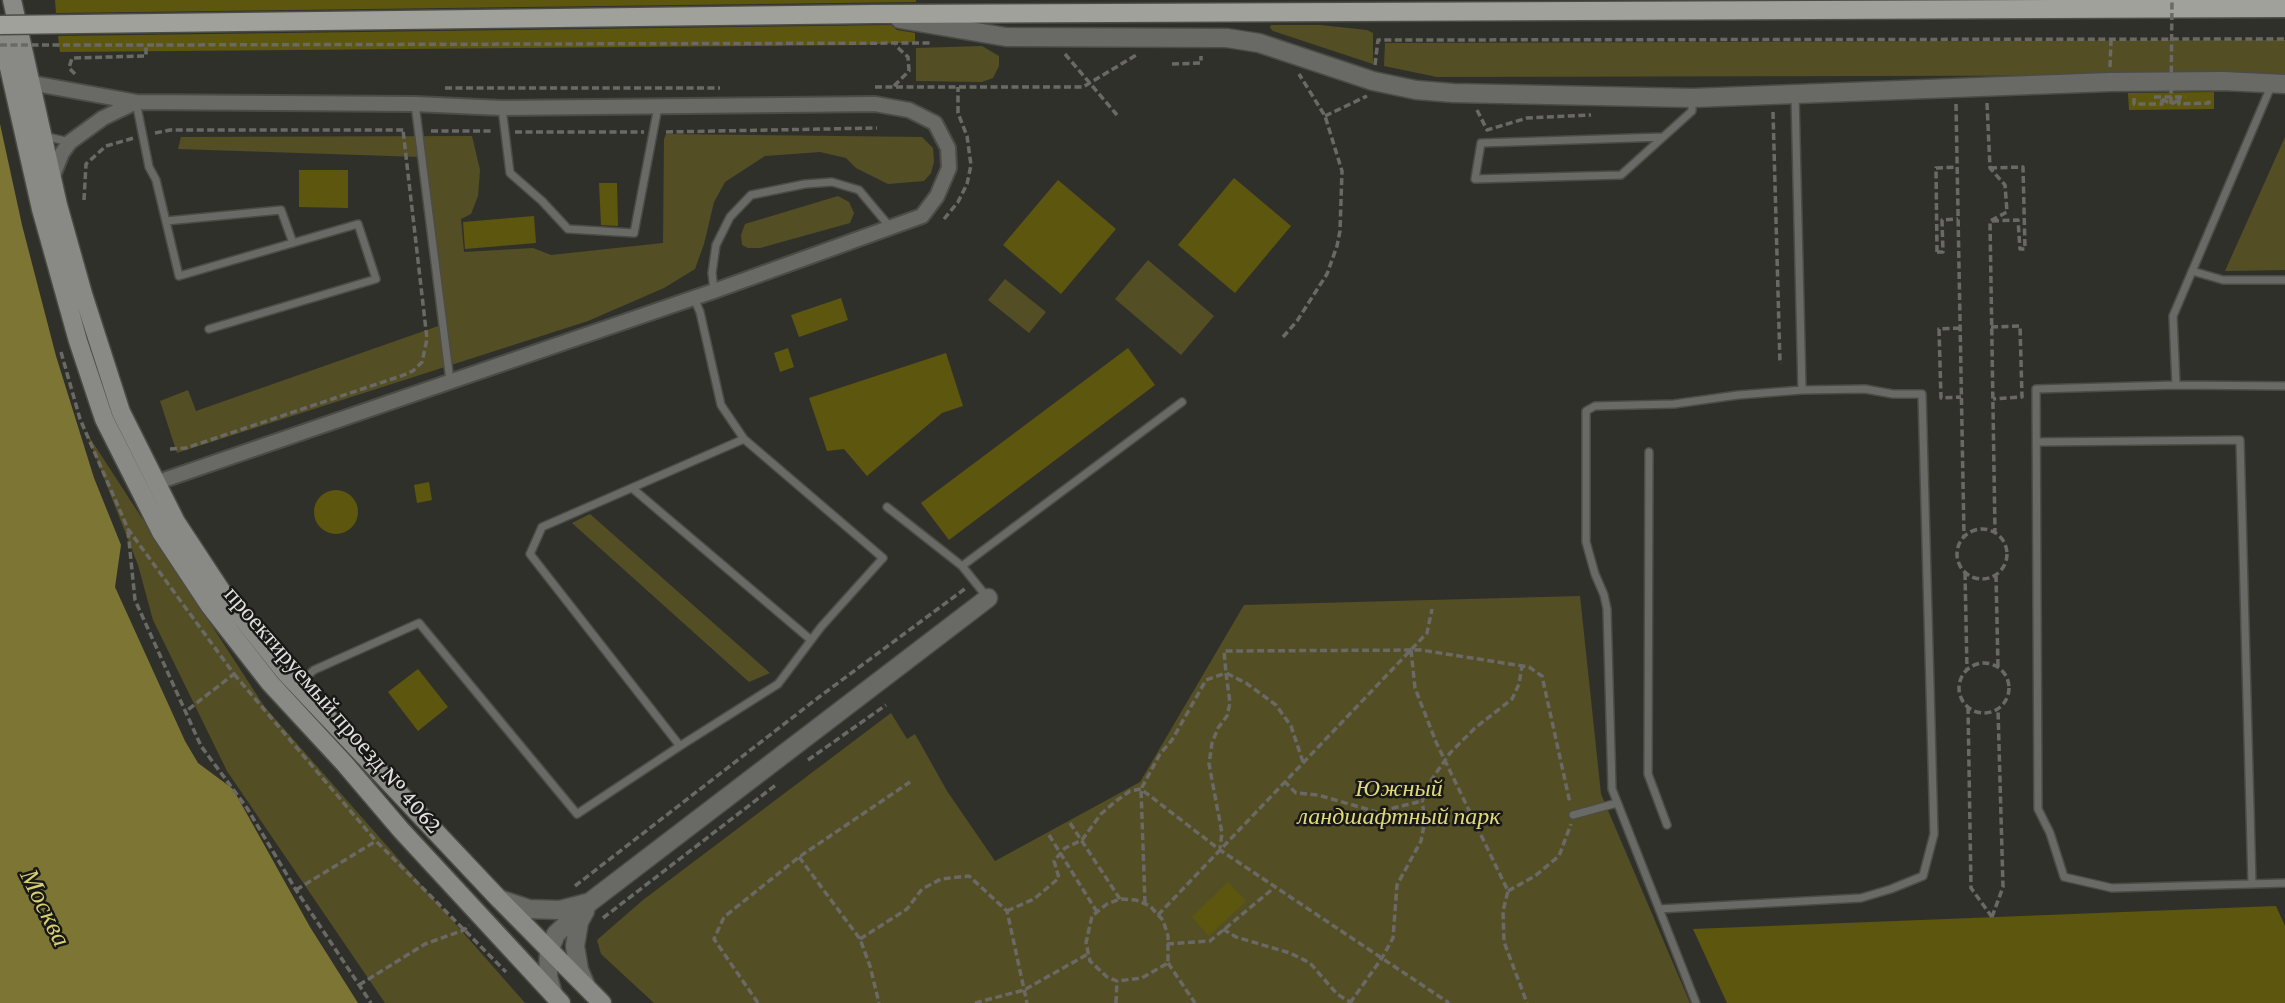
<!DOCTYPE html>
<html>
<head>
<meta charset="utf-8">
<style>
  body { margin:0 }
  canvas { display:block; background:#30302b }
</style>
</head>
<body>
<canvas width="2285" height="1003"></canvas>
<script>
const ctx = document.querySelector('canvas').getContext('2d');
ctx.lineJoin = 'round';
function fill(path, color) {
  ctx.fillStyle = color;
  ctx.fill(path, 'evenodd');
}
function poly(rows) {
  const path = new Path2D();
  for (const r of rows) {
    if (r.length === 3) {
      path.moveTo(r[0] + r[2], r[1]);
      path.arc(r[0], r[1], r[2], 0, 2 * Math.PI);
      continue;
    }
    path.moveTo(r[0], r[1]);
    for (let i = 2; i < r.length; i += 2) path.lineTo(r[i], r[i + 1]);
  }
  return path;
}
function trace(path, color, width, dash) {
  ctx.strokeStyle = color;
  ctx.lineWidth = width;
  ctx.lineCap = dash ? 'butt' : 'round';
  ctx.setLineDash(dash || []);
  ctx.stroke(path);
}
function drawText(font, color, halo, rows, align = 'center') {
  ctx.font = font + ' "Crimson Pro",serif';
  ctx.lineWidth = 5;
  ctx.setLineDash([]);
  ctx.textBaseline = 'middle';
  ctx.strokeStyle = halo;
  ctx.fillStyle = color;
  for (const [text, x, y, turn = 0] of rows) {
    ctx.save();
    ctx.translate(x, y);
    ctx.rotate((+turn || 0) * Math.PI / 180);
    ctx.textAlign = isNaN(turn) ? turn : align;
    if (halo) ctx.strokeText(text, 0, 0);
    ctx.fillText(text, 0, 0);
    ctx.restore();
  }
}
const green = poly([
  [1271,25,1320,25,1367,30,1373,33,1373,64,1273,31,1270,28],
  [2285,40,2285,75,1437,77,1384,66,1385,43],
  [982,46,999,56,999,66,993,78,982,82,916,81,916,48],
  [666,134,922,137,933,148,934,162,931,173,924,181,888,184,856,168,846,158,820,152,765,156,725,182,714,202,704,244,695,269,664,288,588,321,177,453,160,401,188,390,196,411,444,324,421,157,178,149,181,137,472,136,480,170,478,196,471,214,461,219,464,252,533,248,551,255,663,243,664,139],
  [2285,137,2285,270,2225,271],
  [838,196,849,202,854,213,850,223,760,248,748,248,742,245,741,235,745,224],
  [1148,260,1214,316,1181,355,1115,299],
  [1005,279,1046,312,1029,333,988,300],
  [86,432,264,706,525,1003,385,1003,227,771,153,620,138,565],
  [590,514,770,673,749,682,572,523],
  [1580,596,1601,794,1690,1003,654,1003,601,954,597,940,643,900,891,713,907,739,915,734,947,791,995,861,1140,782,1244,605]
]);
const water = poly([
  [0,124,22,225,56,356,94,478,121,545,115,587,185,741,198,763,233,789,310,927,358,1003,0,1003]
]);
const building = poly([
  [55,0,916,0,916,2,56,13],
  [891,25,897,30,915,33,915,42,863,45,60,52,58,36],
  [2214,92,2214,109,2129,110,2128,93],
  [299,170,348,170,348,208,299,207],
  [1234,178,1291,226,1235,293,1178,245],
  [1058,180,1116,229,1061,294,1003,245],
  [599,183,617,183,618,226,601,225],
  [534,216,536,243,465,249,463,222],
  [841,298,848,320,799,337,791,315],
  [788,348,794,367,780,372,774,353],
  [1128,348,1155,385,949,540,921,503],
  [946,353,963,406,942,413,867,476,844,449,827,451,809,398],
  [429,482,432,500,417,503,414,485],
  [336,512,22],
  [418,669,448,707,418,731,388,692],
  [1228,882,1246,901,1209,936,1192,917],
  [2276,906,2285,926,2285,1003,1727,1003,1693,929]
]);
const path = poly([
  [156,45,931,43],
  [1065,54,1117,115],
  [1172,64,1201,63,1201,56],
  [1375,65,1378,40,2285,39],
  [2110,67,2111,41],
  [75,74,69,68,72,58,146,56,146,45],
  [894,86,909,71,908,57,895,45],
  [875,87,1083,87,1138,54],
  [445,88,720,88],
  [2134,98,2134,104,2162,104,2162,98],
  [2179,98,2179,104,2209,103,2208,97],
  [2162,99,2171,104,2179,100],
  [1987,103,1990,168,2005,185,2007,212,1990,221,1995,532],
  [1956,104,1964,536],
  [1477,110,1487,130,1527,118,1591,115],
  [1773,112,1780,364],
  [1325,116,1367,96],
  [431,131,493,131],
  [515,132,644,132],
  [666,132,877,128],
  [155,133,170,130,406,130],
  [1990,168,2023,167,2025,249],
  [84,200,86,164,106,146,134,138],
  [944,219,958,202,967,184,971,165,967,136,958,113,958,87],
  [1992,221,2018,220,2020,249,2025,249],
  [1937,252,1936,168,1957,167],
  [1937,252,1943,252,1942,220,1958,219],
  [1991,327,2020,326,2022,397,1993,399],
  [1960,328,1939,329,1941,398,1961,397],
  [1283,337,1297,321,1327,274,1337,246,1340,231,1342,171,1325,116,1299,74],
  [61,352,80,419,128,529,234,674,185,712],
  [170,449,186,448,401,376,413,371,422,362,427,339,403,130],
  [1982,554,25],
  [128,531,135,600,201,746,247,808,296,890,371,1003],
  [1965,573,1967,669],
  [1996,575,1998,667],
  [1411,650,1415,688,1436,742,1508,891,1503,911,1504,942,1527,1003],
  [1984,688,25],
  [234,674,376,841,506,972],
  [1968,707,1971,888,1992,917],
  [808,760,886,705],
  [1303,762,1291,726,1276,705,1246,683,1226,673,1224,651,1421,650,1529,667,1542,676,1570,803],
  [1284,781,1296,793,1318,795,1377,812,1422,801,1432,779,1450,753,1475,728,1512,699,1519,684,1522,666],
  [1070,823,1120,899],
  [1049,835,1097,912],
  [799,857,860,939,870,966,879,1003],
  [575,886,819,697,966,588],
  [296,890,376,841],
  [1508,891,1535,876,1559,856,1571,824],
  [1145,903,1141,789,1160,754,1172,740,1206,680,1226,673,1230,703,1227,716,1218,728,1212,743,1209,764,1222,833,1220,848],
  [1007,911,1034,899,1059,878,1054,861,1065,848,1082,840,1101,814,1116,801,1130,791,1141,789,1220,850,1449,1003],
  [1158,915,1163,920,1168,936,1168,963,1142,978,1117,981,1107,977,1090,961,1086,943,1092,916,1107,904,1120,899,1136,900,1150,906,1158,915,1427,633,1432,609],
  [1992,917,2003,887,1998,709],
  [603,918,777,784],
  [1223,929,1236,937,1290,953,1310,963,1337,994,1350,1002],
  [860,939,907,909,922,889,941,879,969,876,1007,911,1027,1003],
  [1167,944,1210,941,1275,887],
  [1168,963,1195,1003],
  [359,985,425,944,464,930,469,925],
  [758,1003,714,939,724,917,799,857,910,782],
  [975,1003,1024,990,1088,954],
  [1116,1003,1117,981],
  [1350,1003,1382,958,1393,938,1397,885,1421,841,1425,820,1422,801]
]);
const service = poly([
  [1795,95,1802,390],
  [136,102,149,167,156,180,179,276,358,224,376,279,209,329],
  [415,104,450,381],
  [502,108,510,173,542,201,568,229,634,233,658,107],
  [44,136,70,142],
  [1663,137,1481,143,1475,179,1621,175,1692,111,1692,98],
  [166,221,281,210,293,243],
  [2192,271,2223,280,2285,280],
  [714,290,712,273,716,245,730,217,751,195,805,184,832,182,859,190,890,227],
  [694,298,700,312,721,405,744,439],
  [2176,385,2173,316,2272,84],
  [2285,386,2176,385,2036,389,2038,809,2050,833,2064,877,2112,888,2285,883],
  [2037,442,2240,440,2252,884],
  [1649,452,1648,774,1667,825],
  [632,488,811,640],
  [887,507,962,566],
  [987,597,962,566,1182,402],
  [297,685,314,670,419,623,577,814,680,746,530,554,542,527,744,439,883,558,821,627,778,684,680,746],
  [1573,815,1617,803],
  [1659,909,1861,898,1891,889,1923,876,1934,834,1922,394,1893,394,1865,389,1802,390,1738,395,1674,404,1595,406,1586,411,1586,542,1595,574,1604,595,1607,609,1612,789,1696,1003]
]);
const minor = poly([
  [31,83,136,102,415,104,502,108,875,104,909,110,935,123,948,148,949,168,937,196,922,216,714,291,155,483],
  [52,178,62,153,70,142,103,118,136,102]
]);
const tertiary = poly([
  [900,19,1006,37,1227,38,1259,43,1373,81,1416,90,1453,93,1692,98,2110,82,2223,81,2285,84],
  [499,899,529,909,560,910,587,903],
  [585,911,579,922,575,946,579,970,586,986],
  [553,994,548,977,549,951,556,934,590,902,988,598]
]);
const secondary = poly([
  [12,0,58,205,83,294,121,412,176,522,224,595,284,671,499,899,602,1003],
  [0,28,41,209,78,341,104,419,161,532,210,606,270,683,344,763,401,830,561,1003]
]);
const primary = poly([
  [160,23,875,14,2285,8]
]);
const pathBridge = poly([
  [0,45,156,45],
  [2154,97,2186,97],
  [2171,104,2172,0]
]);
const primaryBridge = poly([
  [0,25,160,23]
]);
const streetNames = [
  ["проектируемый проезд № 4062",333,710,49]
];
const parkNames = [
  ["Южный",1399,789],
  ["ландшафтный парк",1399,817]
];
const waterNames = [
  ["Москва",45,908,64]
];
fill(green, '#534e24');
fill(water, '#7c7533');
fill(building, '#5d560e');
trace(service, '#4c4c47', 10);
trace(minor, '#4c4c47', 18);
trace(tertiary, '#4c4c47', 21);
trace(secondary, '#4c4c47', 21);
trace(primary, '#4c4c47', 21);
trace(path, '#6a6965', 3.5, [7, 3.5]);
trace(service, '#696966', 7);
trace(minor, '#696966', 14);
trace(tertiary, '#696966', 18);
trace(secondary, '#898985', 18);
trace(primary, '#a1a19c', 18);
trace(primaryBridge, '#4c4c47', 21, []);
trace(pathBridge, '#6a6965', 3.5, [7, 3.5]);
trace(primaryBridge, '#a1a19c', 18);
drawText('24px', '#e1e0dd', '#181816', streetNames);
drawText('italic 24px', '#e2d979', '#181816', parkNames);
drawText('italic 26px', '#d9d071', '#181816', waterNames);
</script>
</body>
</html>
